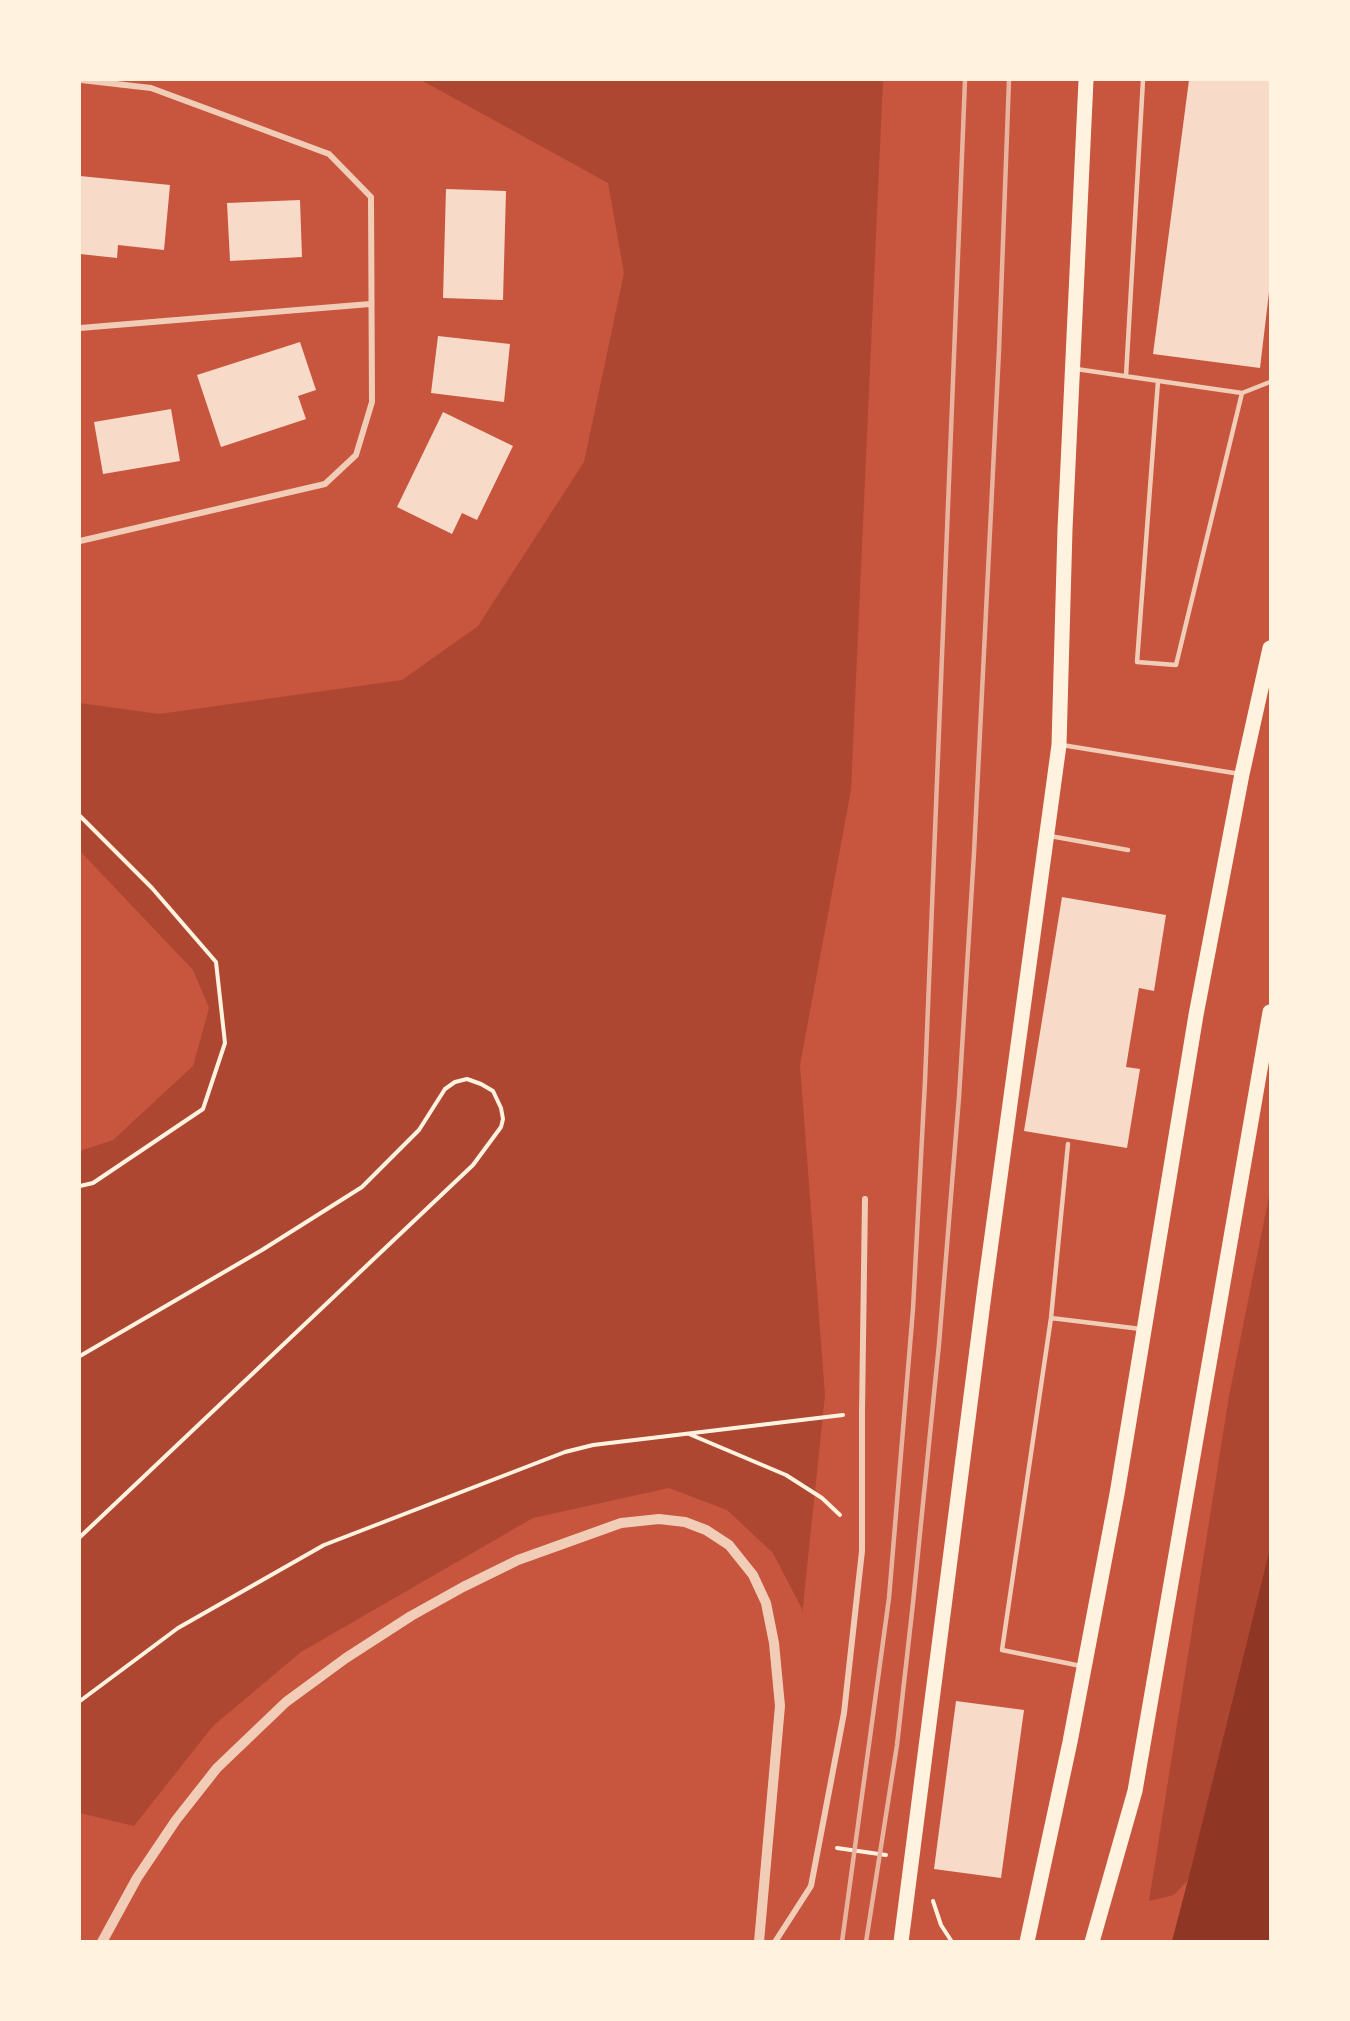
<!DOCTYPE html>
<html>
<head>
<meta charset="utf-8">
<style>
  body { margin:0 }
  #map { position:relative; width:1350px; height:2021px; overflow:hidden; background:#c8553d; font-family:Literata,serif }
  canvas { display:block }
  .frame { position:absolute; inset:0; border:81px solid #fff3e0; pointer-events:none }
</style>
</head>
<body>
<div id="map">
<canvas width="1350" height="2021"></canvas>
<div class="frame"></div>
</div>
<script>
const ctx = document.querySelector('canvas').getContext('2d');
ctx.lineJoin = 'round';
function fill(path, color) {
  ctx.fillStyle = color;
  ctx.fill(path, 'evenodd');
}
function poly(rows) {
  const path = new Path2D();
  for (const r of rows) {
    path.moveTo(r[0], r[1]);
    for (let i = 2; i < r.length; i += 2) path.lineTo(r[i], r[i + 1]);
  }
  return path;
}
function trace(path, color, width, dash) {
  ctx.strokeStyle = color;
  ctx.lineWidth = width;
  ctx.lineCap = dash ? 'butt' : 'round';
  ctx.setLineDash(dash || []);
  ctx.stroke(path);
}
const green = poly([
  [421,80,883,80,851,790,800,1065,825,1395,802,1616,802,1609,773,1553,727,1510,669,1488,533,1518,301,1652,213,1726,134,1826,80,1813,80,1151,113,1140,193,1066,209,1008,193,970,80,851,80,703,159,714,402,680,478,626,584,462,624,273,608,183],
  [1270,1191,1270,1548,1188,1880,1174,1895,1149,1901,1229,1396]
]);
const water = poly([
  [1270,1548,1270,1941,1172,1941,1188,1880]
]);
const building = poly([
  [1189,80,1270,80,1270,284,1260,368,1153,354],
  [80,176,170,185,164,250,118,245,117,258,80,254],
  [446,189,506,191,503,300,443,298],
  [300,200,302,257,230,261,227,203],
  [438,336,510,344,504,402,431,393],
  [300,342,316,390,298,396,306,419,221,447,197,375],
  [171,409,180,461,103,474,94,422],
  [443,412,513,446,477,520,462,513,452,534,397,507],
  [1062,897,1166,915,1154,991,1139,988,1126,1067,1140,1069,1127,1148,1024,1131],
  [956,1701,1024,1710,1001,1878,934,1869]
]);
const path = poly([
  [80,816,152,888,216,962,225,1043,203,1109,93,1183,80,1186],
  [80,1356,262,1250,362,1187,419,1130,445,1089,455,1082,467,1079,481,1084,493,1091,501,1108,503,1119,501,1127,473,1165,80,1537],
  [689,1434,786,1475,822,1498,840,1515],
  [80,1701,178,1628,324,1545,565,1452,593,1445,843,1415],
  [837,1848,886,1855],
  [933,1901,941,1925,952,1942]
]);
const service = poly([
  [1076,369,1242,393,1176,665,1137,662,1158,381],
  [1126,376,1143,80],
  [1242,393,1270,382],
  [1062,745,1240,774],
  [1050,836,1128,850],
  [1068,1144,1051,1318,1002,1650,1081,1666],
  [1051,1318,1141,1329]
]);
const minor = poly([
  [80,328,370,304],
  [80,541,325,484,356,455,372,402,371,197,329,154,151,88,81,80],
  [775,1942,811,1886,844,1713,862,1551,862,1412,865,1199]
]);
const tertiary = poly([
  [102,1942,137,1878,176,1820,217,1768,286,1702,346,1658,411,1616,463,1587,518,1560,621,1523,659,1519,685,1522,706,1530,729,1545,753,1575,766,1603,774,1643,780,1706,759,1942]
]);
const primary = poly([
  [901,1942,985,1287,1059,745,1065,529,1086,80],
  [1027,1942,1070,1742,1117,1494,1196,1015,1242,774,1270,648],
  [1092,1942,1135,1791,1270,1012]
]);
const rail = poly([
  [842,1942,889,1598,913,1309,925,1081,965,80],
  [866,1942,897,1745,913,1603,939,1344,959,1097,974,853,999,350,1009,80]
]);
fill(green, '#ae4732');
fill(water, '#8f3625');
fill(building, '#f7dbc8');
trace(path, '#fff3e0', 4);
trace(service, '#f1ccb7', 4.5);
trace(minor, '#f1ccb7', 6);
trace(tertiary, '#f1ccb7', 10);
trace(primary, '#fff3e0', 15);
trace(rail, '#e9b49f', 4.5);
</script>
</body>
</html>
